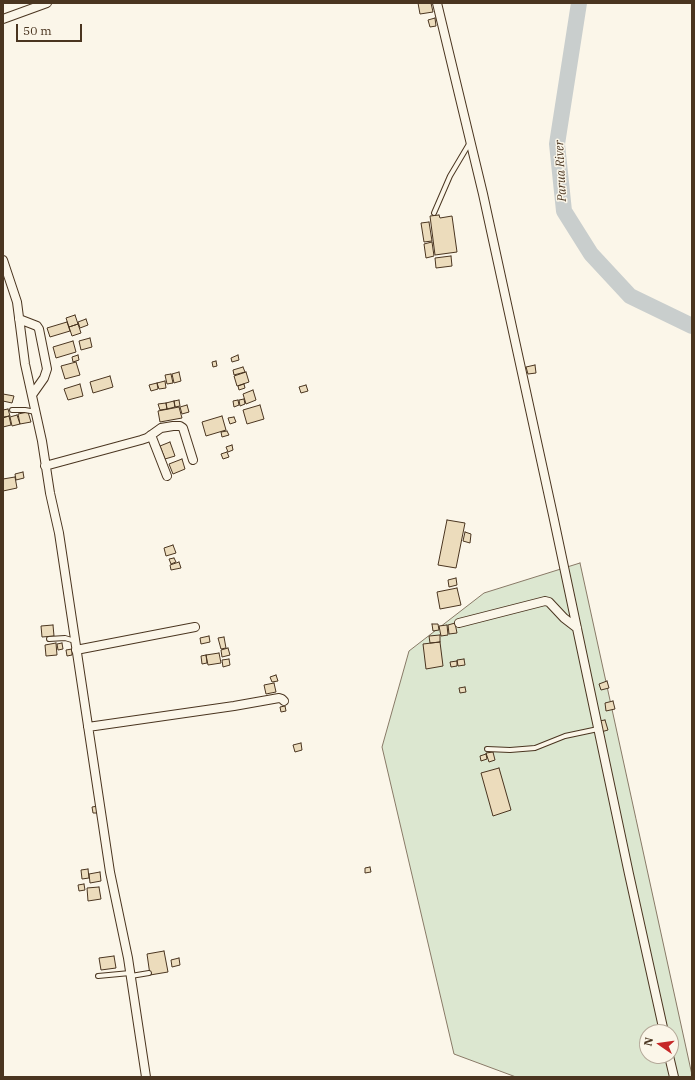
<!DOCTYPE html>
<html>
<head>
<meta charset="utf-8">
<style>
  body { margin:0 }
  #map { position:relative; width:695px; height:1080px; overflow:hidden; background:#fbf6e9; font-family:"IBM Plex Serif",serif }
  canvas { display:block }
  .frame { position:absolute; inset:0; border:4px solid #4a3520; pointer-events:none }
  .north { position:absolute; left:639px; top:1024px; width:40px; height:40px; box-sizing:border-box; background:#fbf6e9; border:1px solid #b4a999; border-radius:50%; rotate:283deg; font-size:11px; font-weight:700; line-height:16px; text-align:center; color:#4a3520 }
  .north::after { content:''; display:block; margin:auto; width:14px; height:18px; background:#c62828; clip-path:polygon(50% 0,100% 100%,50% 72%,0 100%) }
  .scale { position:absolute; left:16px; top:24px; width:66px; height:18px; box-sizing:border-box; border:2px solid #4a3520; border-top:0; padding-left:5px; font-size:12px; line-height:14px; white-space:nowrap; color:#4a3520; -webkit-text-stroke:3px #fbf6e9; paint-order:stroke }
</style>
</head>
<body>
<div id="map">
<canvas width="695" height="1080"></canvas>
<div class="frame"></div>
<div class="north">N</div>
<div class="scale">50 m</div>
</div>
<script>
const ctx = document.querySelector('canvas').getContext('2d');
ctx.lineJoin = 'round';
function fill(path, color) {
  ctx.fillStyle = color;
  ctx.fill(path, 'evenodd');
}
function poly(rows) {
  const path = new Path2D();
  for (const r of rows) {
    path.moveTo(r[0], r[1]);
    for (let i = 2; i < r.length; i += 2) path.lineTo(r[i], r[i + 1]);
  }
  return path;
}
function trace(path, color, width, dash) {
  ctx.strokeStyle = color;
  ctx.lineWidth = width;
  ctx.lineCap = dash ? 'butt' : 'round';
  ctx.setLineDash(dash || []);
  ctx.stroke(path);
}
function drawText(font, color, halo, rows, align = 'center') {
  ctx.font = font + ' "IBM Plex Serif",serif';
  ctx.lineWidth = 3;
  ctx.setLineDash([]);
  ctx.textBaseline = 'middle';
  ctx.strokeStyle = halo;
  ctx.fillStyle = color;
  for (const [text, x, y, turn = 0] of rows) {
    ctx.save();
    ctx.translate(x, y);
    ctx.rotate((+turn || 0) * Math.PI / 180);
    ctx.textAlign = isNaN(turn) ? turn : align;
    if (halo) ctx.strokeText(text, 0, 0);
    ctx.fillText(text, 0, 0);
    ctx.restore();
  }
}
const green = poly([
  [580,563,692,1075,692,1077,516,1077,454,1054,382,747,409,651,484,593,580,563],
  [647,1032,671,1032,671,1056,647,1056,647,1032]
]);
const river = poly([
  [579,3,557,144,564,211,591,254,630,296,692,326]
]);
const building = poly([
  [418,3,431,3,433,12,420,14,418,3],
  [435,18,436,26,430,27,428,20,435,18],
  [439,215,440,218,452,216,457,252,435,255,430,216,439,215],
  [429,222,432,241,424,242,421,223,429,222],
  [432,242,434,256,426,258,424,244,432,242],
  [451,256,452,266,436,268,435,258,451,256],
  [75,315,78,324,69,327,66,318,75,315],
  [86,319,88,325,80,328,78,322,86,319],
  [67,322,70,331,50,337,47,328,67,322],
  [78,324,81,333,72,336,69,327,78,324],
  [90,338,92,347,81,350,79,341,90,338],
  [73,341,76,352,56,358,53,347,73,341],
  [78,355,79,360,73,362,72,357,78,355],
  [238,355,239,360,232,362,231,358,238,355],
  [216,361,217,366,213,367,212,362,216,361],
  [76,362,80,375,65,379,61,366,76,362],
  [535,365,536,373,528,374,526,367,535,365],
  [243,367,245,372,234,375,233,370,243,367],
  [179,372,181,381,174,383,172,374,179,372],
  [246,372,249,382,237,386,234,376,246,372],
  [171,374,173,383,167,384,165,375,171,374],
  [110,376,113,387,93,393,90,382,110,376],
  [165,381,166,388,159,389,157,383,165,381],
  [157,383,158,389,151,391,149,385,157,383],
  [80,384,83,396,68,400,64,389,80,384],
  [244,384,245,388,239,390,238,386,244,384],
  [306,385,308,391,301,393,299,387,306,385],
  [253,390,256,400,246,404,243,394,253,390],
  [3,394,14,396,12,403,3,401,3,394],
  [244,399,245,404,240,406,239,400,244,399],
  [179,400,180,406,175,407,174,401,179,400],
  [238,400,239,405,234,407,233,401,238,400],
  [174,401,175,407,167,409,166,403,174,401],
  [166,403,167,409,160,410,158,404,166,403],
  [187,405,189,412,182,414,180,407,187,405],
  [260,405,264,419,247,424,243,410,260,405],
  [179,407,182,418,160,422,158,411,179,407],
  [8,409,10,416,3,417,3,410,8,409],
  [28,412,31,422,20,424,18,414,28,412],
  [17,415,20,424,12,426,10,417,17,415],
  [9,416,11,425,3,427,3,418,9,416],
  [222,416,226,430,206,436,202,422,222,416],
  [234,417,236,422,230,424,228,418,234,417],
  [227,431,229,435,222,437,221,432,227,431],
  [170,442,175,456,165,459,160,446,170,442],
  [232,445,233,450,228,452,226,447,232,445],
  [227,452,229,457,223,459,221,454,227,452],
  [182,459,185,469,173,474,169,464,182,459],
  [23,472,24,478,16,480,15,474,23,472],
  [15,477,17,488,3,491,3,479,15,477],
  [447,520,465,523,456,568,438,565,447,520],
  [465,532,471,534,470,543,463,541,465,532],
  [173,545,176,553,166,556,164,548,173,545],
  [174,558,176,562,171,564,169,559,174,558],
  [179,562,181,568,171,570,170,565,179,562],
  [456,578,457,585,449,587,448,580,456,578],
  [457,588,461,605,440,609,437,592,457,588],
  [455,623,457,633,449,634,448,625,455,623],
  [432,624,438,624,439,630,433,631,432,624],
  [53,625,54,636,42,637,41,626,53,625],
  [447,625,448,635,441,636,439,626,447,625],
  [440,635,440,642,430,643,429,636,440,635],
  [209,636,210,642,201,644,200,638,209,636],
  [224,637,226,648,221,649,218,638,224,637],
  [440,642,443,666,426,669,423,644,440,642],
  [56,643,57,655,46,656,45,645,56,643],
  [62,643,63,649,58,650,57,644,62,643],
  [228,648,230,655,222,657,221,650,228,648],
  [72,649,72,655,67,656,66,650,72,649],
  [219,653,221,663,208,665,206,655,219,653],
  [206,655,207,663,202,664,201,656,206,655],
  [229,659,230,665,223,667,222,660,229,659],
  [464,659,465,665,458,666,457,660,464,659],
  [457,661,457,666,451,667,450,662,457,661],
  [276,675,278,681,272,682,270,677,276,675],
  [607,681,609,688,601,690,599,684,607,681],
  [274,683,276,692,266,694,264,685,274,683],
  [465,687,466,692,460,693,459,688,465,687],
  [613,701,615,709,606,711,605,703,613,701],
  [285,706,286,711,281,712,280,707,285,706],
  [605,720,608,730,601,732,599,721,605,720],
  [301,743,302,750,295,752,293,745,301,743],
  [493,752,495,760,489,762,486,753,493,752],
  [486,754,487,759,481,761,480,756,486,754],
  [499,768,511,810,493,816,481,773,499,768],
  [98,806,98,813,93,813,92,807,98,806],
  [370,867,371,872,365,873,365,868,370,867],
  [88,869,89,878,82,879,81,870,88,869],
  [100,872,101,881,90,883,89,874,100,872],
  [84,884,85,890,79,891,78,885,84,884],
  [99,887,101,899,88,901,87,888,99,887],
  [164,951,168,972,150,975,147,954,164,951],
  [114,956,116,968,101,970,99,958,114,956],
  [179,958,180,965,172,967,171,960,179,958]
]);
const lane = poly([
  [434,213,450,176,469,144],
  [12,410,25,410,36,412],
  [49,639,65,638,75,641],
  [487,749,510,750,535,748,565,736,598,729],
  [98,976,130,973],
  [131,976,149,973]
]);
const street = poly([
  [437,3,483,194,553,515,629,874,664,1032],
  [3,19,47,3],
  [3,260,17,302,25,364,42,441,50,493,59,533,110,872,128,958,146,1077],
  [19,319,37,326,39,329,47,369,44,378,32,395],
  [151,435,167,476],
  [45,466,141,440,147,438,161,428,173,426,180,426,183,428,193,460],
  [459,623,545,601,549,602,564,618,577,628],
  [76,650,195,627],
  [88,727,234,706,279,698,282,699,284,701],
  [669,1056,674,1077]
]);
const waterNames = [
  ["Parua River",561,171,-93]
];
fill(green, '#dce7d0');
trace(green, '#887966', 1);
trace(river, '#c9cecd', 16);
fill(building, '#ecdcbc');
trace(building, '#4a3520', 1);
trace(lane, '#4a3520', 6);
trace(street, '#4a3520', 10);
trace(lane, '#fbf6e9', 4);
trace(street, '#fbf6e9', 8);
drawText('italic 12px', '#4a3520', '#fbf6e9', waterNames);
</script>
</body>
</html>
